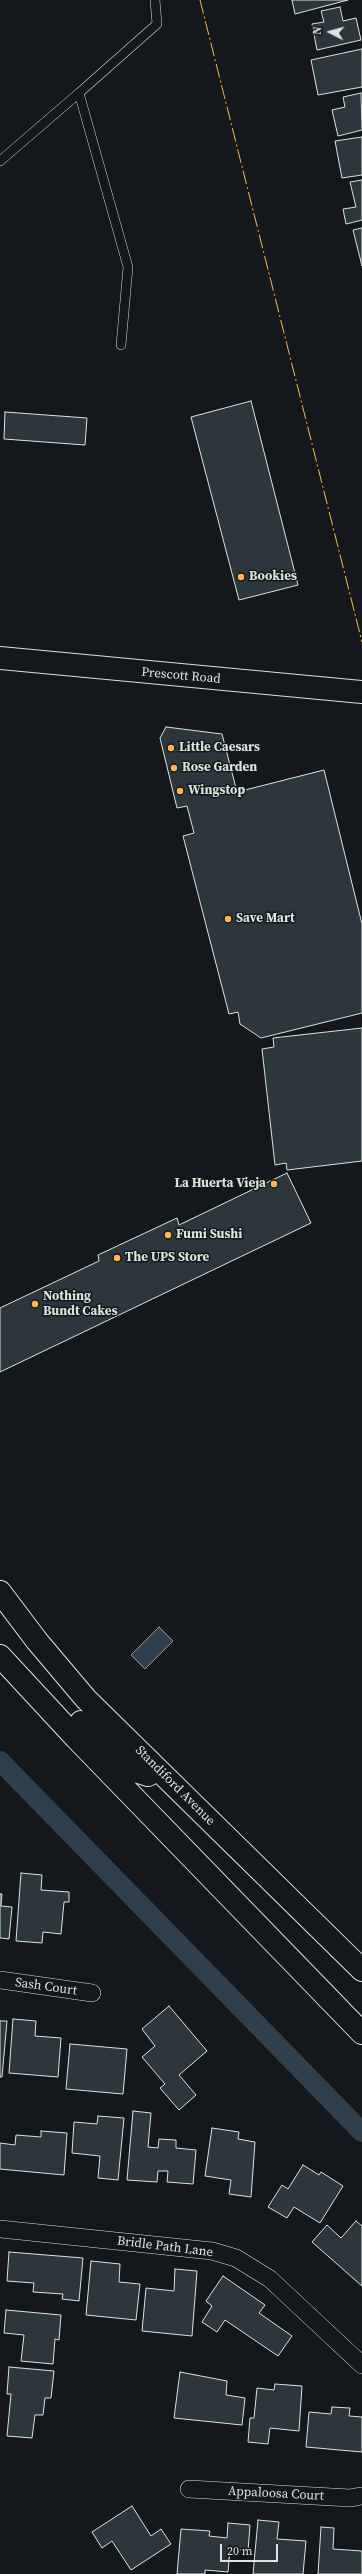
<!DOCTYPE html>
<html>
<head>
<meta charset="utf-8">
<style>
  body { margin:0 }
  #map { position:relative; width:362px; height:2574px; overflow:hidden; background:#14181c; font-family:"Source Serif 4",serif }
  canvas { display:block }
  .north { position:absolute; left:310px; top:12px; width:40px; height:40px; -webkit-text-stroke:3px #14181c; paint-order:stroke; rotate:276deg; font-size:11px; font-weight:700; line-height:16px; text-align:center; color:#d8e6dc }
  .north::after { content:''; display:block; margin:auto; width:14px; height:18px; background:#d8e6dc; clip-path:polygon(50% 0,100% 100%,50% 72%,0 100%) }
  .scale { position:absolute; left:220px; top:2544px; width:58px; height:18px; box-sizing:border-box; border:2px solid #d8e6dc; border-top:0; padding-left:5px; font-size:12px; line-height:14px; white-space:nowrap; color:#d8e6dc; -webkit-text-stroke:3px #14181c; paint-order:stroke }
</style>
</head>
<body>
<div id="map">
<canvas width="362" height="2574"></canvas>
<div class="north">N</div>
<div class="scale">20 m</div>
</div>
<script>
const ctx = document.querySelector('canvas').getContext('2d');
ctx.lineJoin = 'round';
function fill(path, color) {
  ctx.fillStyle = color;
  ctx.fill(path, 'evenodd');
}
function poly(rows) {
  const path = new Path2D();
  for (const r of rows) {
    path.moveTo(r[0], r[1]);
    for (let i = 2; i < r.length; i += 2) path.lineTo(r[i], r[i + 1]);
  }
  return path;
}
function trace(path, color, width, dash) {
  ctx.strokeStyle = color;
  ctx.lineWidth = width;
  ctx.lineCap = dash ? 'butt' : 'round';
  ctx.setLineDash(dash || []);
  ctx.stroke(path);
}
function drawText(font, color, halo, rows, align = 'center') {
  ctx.font = font + ' "Source Serif 4",serif';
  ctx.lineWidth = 3;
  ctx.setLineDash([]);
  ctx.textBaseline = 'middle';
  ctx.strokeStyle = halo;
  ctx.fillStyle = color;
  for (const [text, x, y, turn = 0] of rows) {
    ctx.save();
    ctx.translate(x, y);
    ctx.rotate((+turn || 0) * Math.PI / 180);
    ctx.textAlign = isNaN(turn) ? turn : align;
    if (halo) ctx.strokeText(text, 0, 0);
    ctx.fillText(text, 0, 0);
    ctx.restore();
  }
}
const water = poly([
  [159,1627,173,1641,145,1669,131,1655,159,1627]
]);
const canal = poly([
  [0,1761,362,2132]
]);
const building = poly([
  [292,0,348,0,295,14,292,0],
  [340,7,343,21,356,18,361,40,317,50,312,24,324,22,321,11,340,7],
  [362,49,362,87,318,95,311,60,362,49],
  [361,93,362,130,338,136,332,110,345,107,343,97,361,93],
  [362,137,362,175,342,178,335,141,362,137],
  [362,180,362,220,346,224,343,209,356,207,350,182,362,180],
  [362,228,362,266,353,230,362,228],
  [251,401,298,585,239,600,191,417,251,401],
  [5,412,87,418,85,445,4,439,5,412],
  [166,727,222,734,237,792,324,770,362,924,362,1013,261,1038,240,1024,238,1012,229,1014,183,836,194,833,187,806,177,808,160,738,166,727],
  [362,1028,362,1161,287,1170,286,1163,275,1165,262,1049,274,1047,273,1038,362,1028],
  [287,1173,311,1223,0,1372,0,1308,99,1261,98,1255,177,1218,179,1225,287,1173],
  [21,1873,42,1875,41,1890,69,1892,69,1902,64,1902,61,1934,43,1932,42,1943,16,1941,21,1873],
  [0,1894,2,1894,1,1906,12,1907,9,1939,0,1938,0,1894],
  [169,2006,207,2051,179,2075,196,2095,179,2110,160,2088,165,2084,142,2057,155,2046,142,2029,169,2006],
  [13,2019,36,2021,35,2036,61,2038,58,2077,9,2073,13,2019],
  [0,2021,7,2021,2,2077,0,2077,0,2021],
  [70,2044,127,2049,123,2094,66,2089,70,2044],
  [133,2111,151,2113,148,2147,158,2148,159,2139,176,2140,176,2148,196,2150,193,2184,167,2182,168,2171,158,2171,157,2182,127,2180,133,2111],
  [98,2116,124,2118,118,2180,98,2178,100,2156,72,2153,74,2122,97,2124,98,2116],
  [212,2128,239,2132,238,2139,255,2142,251,2197,229,2194,231,2180,205,2176,212,2128],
  [41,2131,67,2133,64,2175,0,2169,0,2143,15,2145,16,2135,41,2137,41,2131],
  [303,2165,319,2175,321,2172,343,2186,320,2223,294,2207,287,2218,268,2207,282,2185,288,2189,303,2165],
  [356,2221,362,2226,362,2286,312,2242,327,2225,341,2238,356,2221],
  [9,2252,83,2258,79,2301,62,2299,63,2294,33,2292,34,2283,7,2281,9,2252],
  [91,2261,120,2264,119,2282,140,2284,136,2320,86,2315,91,2261],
  [175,2269,197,2271,192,2336,142,2331,146,2288,174,2291,175,2269],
  [223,2276,265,2305,259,2313,292,2336,278,2356,225,2320,217,2332,202,2322,212,2306,206,2301,223,2276],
  [6,2310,61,2315,59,2340,55,2339,53,2364,21,2361,24,2335,4,2333,6,2310],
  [9,2367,54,2371,51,2398,45,2398,43,2415,35,2415,32,2438,7,2436,11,2394,7,2394,9,2367],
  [180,2372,227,2381,226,2395,245,2398,242,2425,174,2418,180,2372],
  [275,2384,302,2386,299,2431,270,2428,268,2444,248,2442,250,2418,254,2418,257,2388,274,2390,275,2384],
  [332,2407,350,2408,349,2416,362,2417,362,2452,306,2447,309,2412,331,2414,332,2407],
  [132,2506,151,2536,161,2529,171,2544,131,2570,112,2541,102,2548,92,2532,132,2506],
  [258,2520,279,2522,277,2539,306,2541,303,2574,253,2574,258,2520],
  [228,2523,250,2525,248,2551,230,2549,228,2572,205,2570,205,2574,177,2574,181,2529,210,2531,209,2536,227,2538,228,2523],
  [321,2527,334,2528,333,2549,362,2551,362,2574,318,2574,321,2527]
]);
const lane = poly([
  [79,93,157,24,155,0],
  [0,161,79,93,128,267,121,345]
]);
const street = poly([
  [0,1980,92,1993],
  [0,2229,212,2251,236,2258,270,2279,362,2365],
  [189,2489,350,2498,362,2496]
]);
const secondary = poly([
  [0,658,362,692],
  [0,1592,37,1641,86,1699,362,1970],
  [0,1656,76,1738,362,2033],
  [81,1722,132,1770,148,1775,157,1769]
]);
const power = poly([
  [200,0,362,642]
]);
const markers = [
  [241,577,4,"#ffb74d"],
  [171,748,4,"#ffb74d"],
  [174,768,4,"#ffb74d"],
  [180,791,4,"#ffb74d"],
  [228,919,4,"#ffb74d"],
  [274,1184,4,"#ffb74d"],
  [168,1235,4,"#ffb74d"],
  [117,1258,4,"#ffb74d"],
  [35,1304,4,"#ffb74d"]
];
const poiNames = [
  ["Bookies",249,577],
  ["Little Caesars",179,748],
  ["Rose Garden",182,768],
  ["Wingstop",188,791],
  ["Save Mart",236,919],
  ["La Huerta Vieja",266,1184,"right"],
  ["Fumi Sushi",176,1235],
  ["The UPS Store",125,1258],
  ["Nothing",43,1297],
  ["Bundt Cakes",43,1312]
];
const streetNames = [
  ["Prescott Road",181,676,5],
  ["Standiford Avenue",175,1786,45],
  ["Sash Court",46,1987,8],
  ["Bridle Path Lane",165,2247,7],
  ["Appaloosa Court",276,2494,3]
];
fill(water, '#2f3f4d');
trace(water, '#939e99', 1);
trace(canal, '#2f3f4d', 20);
fill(building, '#2c363c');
trace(building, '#d8e6dc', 1);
trace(lane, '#d8e6dc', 10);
trace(street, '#d8e6dc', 18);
trace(secondary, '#d8e6dc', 24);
trace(lane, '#14181c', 9);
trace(street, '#14181c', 17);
trace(secondary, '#14181c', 22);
trace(power, '#ffb74d', 1, [14, 3, 2, 3]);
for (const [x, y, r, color] of markers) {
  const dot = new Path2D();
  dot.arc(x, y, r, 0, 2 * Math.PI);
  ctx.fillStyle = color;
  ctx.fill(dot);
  trace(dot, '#14181c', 1.5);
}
drawText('bold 13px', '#d8e6dc', '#14181c', poiNames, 'left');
drawText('13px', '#d8e6dc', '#14181c', streetNames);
</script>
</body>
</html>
